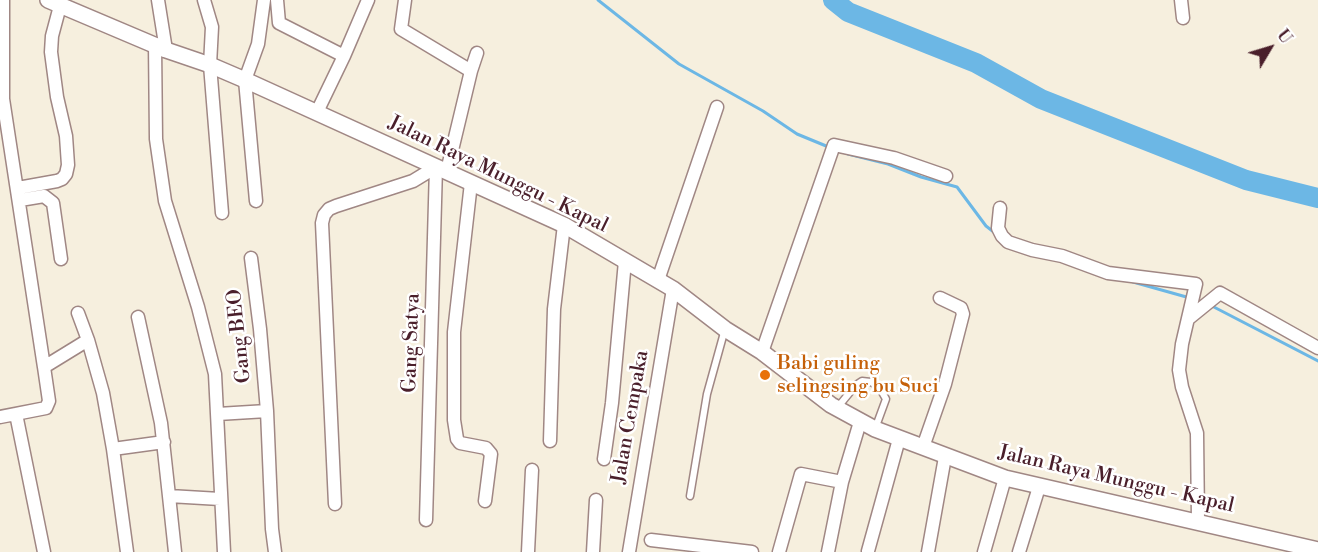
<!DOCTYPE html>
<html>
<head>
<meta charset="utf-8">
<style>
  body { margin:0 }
  #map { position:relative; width:1318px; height:552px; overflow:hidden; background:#f6efde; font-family:"Libre Bodoni",serif }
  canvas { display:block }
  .north { position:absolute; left:1240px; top:18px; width:60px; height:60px; -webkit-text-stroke:4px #fff; paint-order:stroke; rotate:52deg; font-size:16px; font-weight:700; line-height:24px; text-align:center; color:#4a1f2b }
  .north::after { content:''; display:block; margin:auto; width:21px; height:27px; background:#4a1f2b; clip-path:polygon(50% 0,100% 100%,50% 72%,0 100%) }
</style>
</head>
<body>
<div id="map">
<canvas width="1318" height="552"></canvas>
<div class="north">U</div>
</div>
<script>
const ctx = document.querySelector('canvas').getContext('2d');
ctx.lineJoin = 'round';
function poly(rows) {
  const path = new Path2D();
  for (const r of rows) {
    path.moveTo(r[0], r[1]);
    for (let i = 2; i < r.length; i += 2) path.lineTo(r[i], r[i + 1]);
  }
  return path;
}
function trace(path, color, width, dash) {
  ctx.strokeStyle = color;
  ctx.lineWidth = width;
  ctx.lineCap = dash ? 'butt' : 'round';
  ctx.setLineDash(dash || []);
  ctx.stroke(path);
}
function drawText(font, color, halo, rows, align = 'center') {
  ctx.font = font + ' "Libre Bodoni",serif';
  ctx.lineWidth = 5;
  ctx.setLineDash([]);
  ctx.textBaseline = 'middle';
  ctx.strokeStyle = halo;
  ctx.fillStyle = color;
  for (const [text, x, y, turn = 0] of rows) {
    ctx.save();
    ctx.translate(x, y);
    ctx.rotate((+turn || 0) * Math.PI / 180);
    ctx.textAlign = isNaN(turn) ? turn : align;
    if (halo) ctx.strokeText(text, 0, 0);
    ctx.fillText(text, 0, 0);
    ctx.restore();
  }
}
const stream = poly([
  [598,0,679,64,763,111,797,134,831,148],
  [848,154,888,164,921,177,957,187,986,226,995,233],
  [1133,282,1190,298],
  [1210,305,1318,361]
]);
const river = poly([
  [833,0,848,12,976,63,1041,99,1246,180,1318,198]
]);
const service = poly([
  [837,408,856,385,862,381,871,382,879,387,886,399,875,429],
  [690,496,707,394,725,329]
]);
const minor = poly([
  [3,0,3,99,44,367,88,340],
  [158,0,166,50],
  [204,0,212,27,210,65,222,213],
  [277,0,279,23,344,56],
  [405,0,401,29,471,71],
  [1181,0,1183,18],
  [155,44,156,139,165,201,198,307,215,374,224,552],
  [317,112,344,56,368,0],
  [447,171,471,71,477,53],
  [471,183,454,332,454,420,457,439,460,443,486,448,491,454,485,501],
  [18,188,57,181,62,179,66,174,68,165,66,136,57,97,51,52,52,36,60,6],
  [20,200,44,196,53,203,61,259],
  [256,201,245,80,258,44,264,0],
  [1000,208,998,228,1002,236,1008,242,1032,250,1062,256,1108,273,1196,284,1182,344,1179,370,1182,387,1197,433,1198,521],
  [251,258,260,329,267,411],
  [658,280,717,107],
  [78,313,88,340,103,393,113,449,164,442],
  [138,317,161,423,169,496],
  [1188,319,1220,293,1318,348],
  [762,352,834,145,894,158,946,176],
  [16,414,44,552],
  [218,414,267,411,272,529,275,552],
  [0,417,46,408,49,401,44,367],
  [550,441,554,309,564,225],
  [923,447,945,384,963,314,961,308,940,298],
  [113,449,127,552],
  [604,459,612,403,625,261],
  [335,504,322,223,324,215,329,209,336,206,413,181,436,167],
  [426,520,436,167],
  [651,540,752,552],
  [868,551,899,439],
  [175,552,169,496,220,499],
  [528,552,532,470],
  [593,552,596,500],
  [629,552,673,289],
  [779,552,801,474,842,482],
  [828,552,842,482,860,422],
  [928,552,945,457],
  [984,552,1005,478],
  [1019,552,1039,487]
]);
const tertiary = poly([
  [48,0,166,50,210,65,245,80,564,225,673,289,725,329,762,352,831,405,875,429,1005,478,1318,550]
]);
const markers = [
  [765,375,6,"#e8710a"]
];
const streetNames = [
  ["Jalan Raya Munggu - Kapal",498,175,26],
  ["Gang BEO",240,336,-96],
  ["Gang Satya",412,343,-88],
  ["Jalan Cempaka",631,417,-80],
  ["Jalan Raya Munggu - Kapal",1116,480,13]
];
const foodNames = [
  ["Babi guling",777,364],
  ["selingsing bu Suci",777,387]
];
trace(stream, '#6cb7e5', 3);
trace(river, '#6cb7e5', 20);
trace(service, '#a08784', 9);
trace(minor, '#a08784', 15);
trace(tertiary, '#a08784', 18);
trace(service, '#fff', 6);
trace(minor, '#fff', 12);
trace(tertiary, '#fff', 15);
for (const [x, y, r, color] of markers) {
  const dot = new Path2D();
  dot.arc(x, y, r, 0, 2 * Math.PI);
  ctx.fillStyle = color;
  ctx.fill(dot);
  trace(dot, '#fff', 2);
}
drawText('20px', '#4a1f2b', '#fff', streetNames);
drawText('20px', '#c56008', '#fff', foodNames, 'left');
</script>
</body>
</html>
